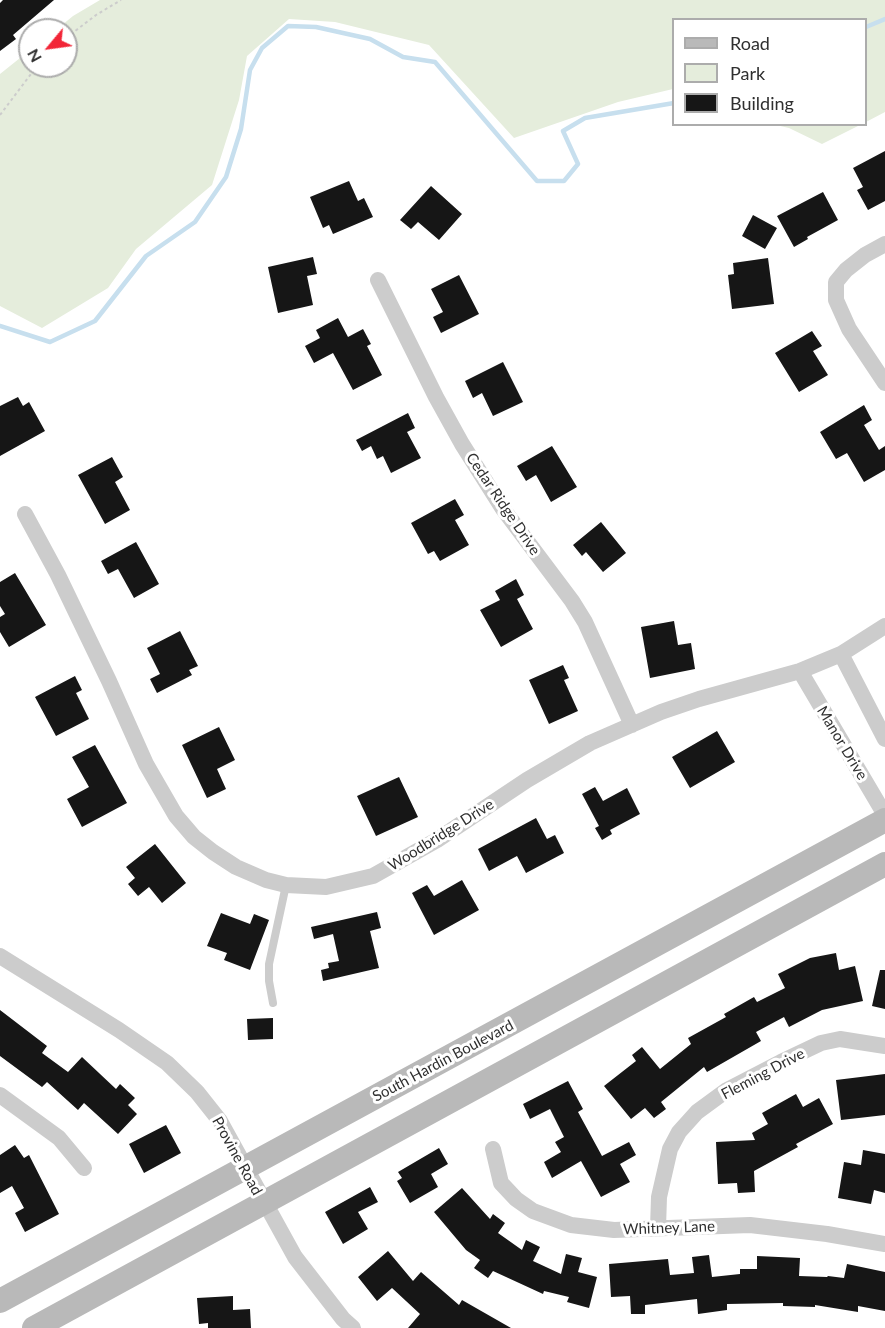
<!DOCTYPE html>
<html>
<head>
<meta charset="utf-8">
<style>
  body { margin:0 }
  #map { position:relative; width:885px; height:1328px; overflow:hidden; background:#fff; font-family:Lato,sans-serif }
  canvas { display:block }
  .legend { position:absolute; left:672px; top:18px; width:195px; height:108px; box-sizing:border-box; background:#fff; border:2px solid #acacac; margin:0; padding:8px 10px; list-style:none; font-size:18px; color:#2f2f2f }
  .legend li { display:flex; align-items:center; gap:12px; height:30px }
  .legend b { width:30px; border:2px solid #acacac }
  .north { position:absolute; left:18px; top:18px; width:60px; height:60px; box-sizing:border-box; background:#fff; border:2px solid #acacac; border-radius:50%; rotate:241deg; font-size:16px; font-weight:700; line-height:24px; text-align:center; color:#2f2f2f }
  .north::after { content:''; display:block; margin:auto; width:21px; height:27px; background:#f22537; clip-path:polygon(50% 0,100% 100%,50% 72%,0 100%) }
</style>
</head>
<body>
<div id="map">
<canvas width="885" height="1328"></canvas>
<ul class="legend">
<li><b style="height:8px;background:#b9b9b9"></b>Road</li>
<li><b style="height:16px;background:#e5eddc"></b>Park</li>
<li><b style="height:16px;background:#161616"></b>Building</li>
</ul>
<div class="north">N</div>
</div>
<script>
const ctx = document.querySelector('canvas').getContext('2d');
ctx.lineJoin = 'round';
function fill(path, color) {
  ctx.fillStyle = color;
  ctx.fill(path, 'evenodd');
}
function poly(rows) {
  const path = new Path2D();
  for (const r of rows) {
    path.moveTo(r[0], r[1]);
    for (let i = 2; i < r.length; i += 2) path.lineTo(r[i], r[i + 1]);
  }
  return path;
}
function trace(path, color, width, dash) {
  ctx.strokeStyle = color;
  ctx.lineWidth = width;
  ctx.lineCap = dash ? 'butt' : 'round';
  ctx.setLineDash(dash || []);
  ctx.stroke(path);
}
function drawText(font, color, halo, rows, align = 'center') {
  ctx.font = font + ' Lato,sans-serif';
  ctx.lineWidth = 6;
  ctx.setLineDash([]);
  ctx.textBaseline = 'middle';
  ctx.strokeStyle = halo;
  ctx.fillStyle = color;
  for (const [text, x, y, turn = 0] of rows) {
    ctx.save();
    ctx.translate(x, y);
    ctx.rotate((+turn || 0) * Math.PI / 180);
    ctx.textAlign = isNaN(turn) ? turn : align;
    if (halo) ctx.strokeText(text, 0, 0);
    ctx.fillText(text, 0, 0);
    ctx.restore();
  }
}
const green = poly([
  [100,0,885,0,885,112,866,122,866,20,674,20,673,89,618,102,514,138,429,45,335,22,289,19,247,56,239,100,212,185,136,249,108,288,42,328,0,306,0,74,30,50,30,66,66,66,66,30,56,30,73,16],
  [776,125,860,125,822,144,789,128]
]);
const stream = poly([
  [866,27,885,19],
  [0,326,50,342,95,321,146,256,195,222,226,177,241,129,250,70,262,48,288,26,316,27,370,39,403,57,435,62,537,181,564,181,578,164,563,131,585,118,674,103]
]);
const building = poly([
  [3,0,54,0,13,35,16,39,0,51,0,3],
  [885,151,885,201,868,210,857,190,863,187,853,168],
  [349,181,358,201,364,198,373,217,333,234,329,225,323,228,310,197],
  [431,186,462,214,439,240,418,222,411,229,400,220],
  [823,192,838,220,807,237,808,239,794,247,777,216],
  [753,215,777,228,765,249,742,236],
  [313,257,317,274,307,276,313,305,278,313,268,267],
  [768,258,774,304,732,309,728,275,734,274,733,263],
  [459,275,479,314,441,333,433,317,443,312,431,289],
  [338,318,348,337,363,329,371,344,367,346,382,375,353,390,333,353,314,363,305,346,320,338,316,330],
  [812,331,822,346,813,351,828,375,799,392,775,353],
  [503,362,523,402,493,416,482,393,473,398,465,381],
  [18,397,23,406,29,402,45,431,0,456,0,406],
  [864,405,872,420,864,425,879,450,885,446,885,470,864,482,847,453,836,459,820,432],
  [408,413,415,428,407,432,421,458,391,473,383,456,377,459,371,446,362,451,356,440],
  [552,446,577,487,551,502,536,475,526,481,517,466],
  [112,457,123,477,115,482,130,510,105,524,78,475],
  [455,499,464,515,455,520,469,545,440,561,434,551,428,554,411,523],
  [601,522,626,553,603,572,586,552,582,556,573,545],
  [136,542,159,584,134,598,118,569,108,574,101,561],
  [15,573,46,625,9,647,0,632,0,617,5,614,0,606,0,582],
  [516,579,524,595,517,599,533,629,501,647,480,610,500,600,495,591],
  [674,621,678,645,691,643,695,669,650,678,641,627],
  [180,631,198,666,189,670,192,675,157,693,150,679,160,674,147,648],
  [563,665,569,678,564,680,578,711,549,724,529,680],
  [75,676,82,690,76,693,89,719,56,736,35,697],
  [219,727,235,760,217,769,226,789,207,798,182,745],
  [717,731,735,762,690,788,672,757],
  [95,745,127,803,82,827,67,799,89,787,72,757],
  [399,777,418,817,376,836,357,796],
  [595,787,603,801,627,788,640,814,610,830,612,834,602,840,595,828,599,826,582,794],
  [536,818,547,839,555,835,564,853,526,873,517,856,489,871,478,849],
  [155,844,186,883,162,903,149,887,138,896,128,884,135,878,126,867],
  [462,880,479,910,434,935,412,893,427,885,434,896],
  [377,912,381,928,370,931,379,968,323,981,321,970,329,968,328,963,339,961,333,934,314,939,311,927],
  [221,913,250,924,254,914,269,920,250,970,224,960,227,953,207,946],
  [836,953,839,970,855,966,863,1001,822,1010,789,1027,784,1017,756,1032,761,1041,707,1072,704,1067,661,1102,666,1109,654,1118,645,1108,631,1119,604,1086,636,1061,632,1055,642,1047,660,1069,691,1044,688,1038,726,1017,724,1014,754,997,757,1002,785,988,778,974,810,958],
  [880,970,885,970,885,1009,872,1006],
  [0,1010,47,1046,42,1053,68,1072,82,1057,116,1089,120,1084,135,1098,128,1105,137,1114,118,1134,84,1103,78,1110,47,1082,42,1087,0,1056],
  [273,1018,273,1039,248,1040,247,1019],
  [885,1074,885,1115,841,1120,836,1080],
  [568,1081,583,1109,578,1112,602,1156,629,1142,636,1155,620,1164,630,1182,601,1197,581,1161,552,1178,544,1162,561,1152,555,1142,564,1137,550,1109,530,1119,523,1104],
  [796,1094,803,1107,819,1098,833,1124,796,1144,798,1147,754,1171,755,1192,738,1193,737,1183,718,1184,716,1142,755,1140,752,1133,768,1124,762,1113],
  [166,1125,181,1153,144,1173,129,1144],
  [15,1145,24,1158,29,1155,59,1214,25,1232,15,1213,24,1208,12,1186,0,1193,0,1155],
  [439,1148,448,1164,431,1174,438,1187,410,1203,397,1181,402,1178,398,1172],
  [863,1150,885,1154,885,1193,874,1190,871,1204,838,1198,844,1162,861,1165],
  [370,1187,378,1202,358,1212,368,1229,343,1244,325,1212],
  [462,1188,490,1219,493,1214,505,1223,498,1233,522,1250,526,1240,540,1247,533,1261,561,1274,566,1254,582,1258,578,1272,597,1277,589,1308,567,1302,569,1297,544,1291,543,1294,493,1271,488,1278,474,1268,480,1260,466,1250,434,1212],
  [388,1251,413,1281,421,1272,459,1305,462,1300,511,1328,408,1328,420,1314,392,1288,377,1301,358,1277],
  [709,1255,712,1277,740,1274,740,1269,757,1269,757,1256,800,1258,799,1276,827,1277,828,1276,844,1278,847,1264,885,1272,885,1311,858,1306,858,1312,815,1305,815,1307,783,1306,783,1303,727,1304,727,1310,698,1314,697,1299,645,1305,645,1314,631,1314,630,1296,611,1297,609,1264,668,1259,670,1275,694,1273,692,1257],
  [233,1296,233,1310,250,1309,251,1328,208,1328,208,1323,199,1324,197,1298]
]);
const path = poly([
  [66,38,96,15,121,0],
  [0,115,37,66]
]);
const service = poly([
  [273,1003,269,981,269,964,286,885]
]);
const minor = poly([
  [885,244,865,255,846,270,836,282,836,300,849,329,885,383],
  [378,280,436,397,462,444,503,509,572,601,585,622,632,725],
  [25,514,58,575,109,681,146,764,176,816,194,837,213,852,236,867,266,880,286,885,326,887,373,876,437,840,527,780,590,743,661,712,699,699,800,671,841,654,885,626],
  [841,654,885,739],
  [800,671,885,815],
  [0,956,119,1030,167,1063,197,1092,220,1121,295,1257,343,1319,353,1328],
  [0,1095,59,1138,84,1168],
  [493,1149,501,1183,516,1199,533,1211,571,1225,614,1230,750,1225,827,1234,885,1244],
  [658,1228,659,1197,670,1149,679,1132,697,1112,727,1090,781,1062,821,1043,840,1039,885,1046]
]);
const secondary = poly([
  [0,1301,885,820],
  [34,1328,885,864]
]);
const streetNames = [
  ["Cedar Ridge Drive",503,504,56],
  ["Manor Drive",842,743,59],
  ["Woodbridge Drive",441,835,-32],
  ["South Hardin Boulevard",443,1061,-28],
  ["Fleming Drive",763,1074,-28],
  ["Provine Road",237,1156,61],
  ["Whitney Lane",669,1228,-2]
];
fill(green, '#e5eddc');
trace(stream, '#c7dfee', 4.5);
fill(building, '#161616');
trace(path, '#ccc', 2, [3, 3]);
trace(service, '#ccc', 8);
trace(minor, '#ccc', 16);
trace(secondary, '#b9b9b9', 24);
drawText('15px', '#2f2f2f', '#fff', streetNames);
</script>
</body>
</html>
